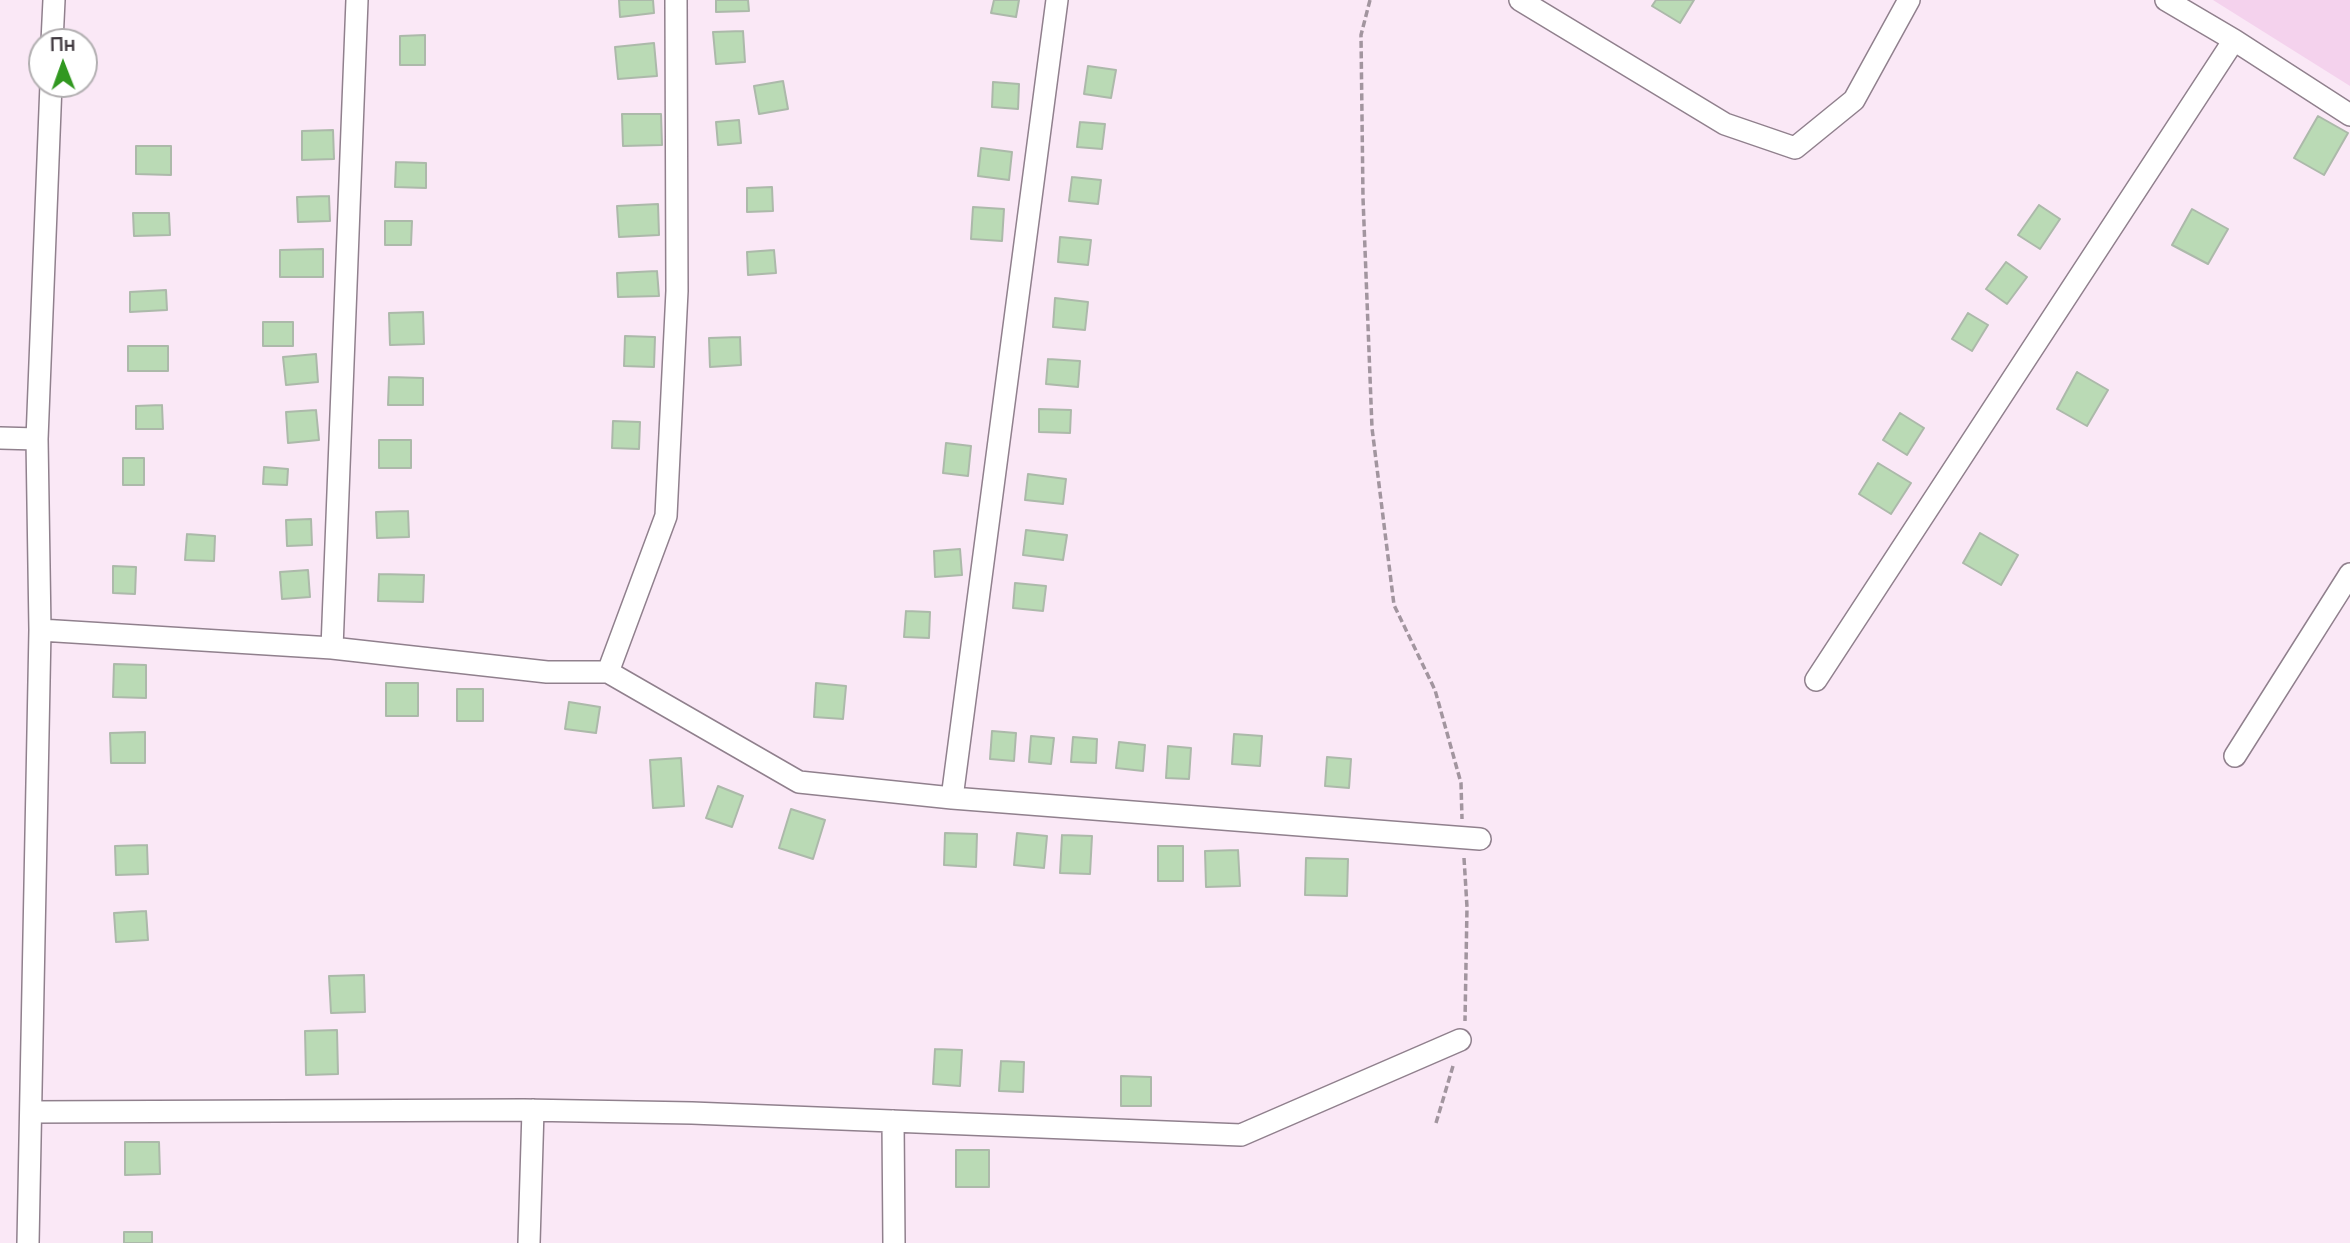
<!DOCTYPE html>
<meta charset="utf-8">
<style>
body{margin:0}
#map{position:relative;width:2350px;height:1243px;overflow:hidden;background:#fae8f6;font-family:Manrope,sans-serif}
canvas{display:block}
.north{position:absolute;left:28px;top:28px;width:70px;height:70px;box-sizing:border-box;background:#fff;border:2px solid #b2afb1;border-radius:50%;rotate:359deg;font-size:19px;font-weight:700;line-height:28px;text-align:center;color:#3e373d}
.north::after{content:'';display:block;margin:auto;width:24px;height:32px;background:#319820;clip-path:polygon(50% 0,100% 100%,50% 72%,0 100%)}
</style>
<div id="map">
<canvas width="2350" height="1243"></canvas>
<div class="north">Пн</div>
</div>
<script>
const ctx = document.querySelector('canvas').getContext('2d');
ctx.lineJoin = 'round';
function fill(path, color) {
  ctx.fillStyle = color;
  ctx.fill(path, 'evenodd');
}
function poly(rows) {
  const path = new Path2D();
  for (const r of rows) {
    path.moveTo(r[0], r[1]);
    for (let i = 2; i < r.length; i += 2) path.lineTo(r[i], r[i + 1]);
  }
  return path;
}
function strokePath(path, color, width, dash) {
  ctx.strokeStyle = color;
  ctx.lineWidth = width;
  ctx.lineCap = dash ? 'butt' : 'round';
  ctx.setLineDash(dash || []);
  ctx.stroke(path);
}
fill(poly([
 [2213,0,2350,0,2350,86]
]), '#f4d2ed');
const building = poly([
 [619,0,653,0,654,13,620,17,619,0],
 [716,0,748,0,749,11,716,12,716,0],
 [994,0,1019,0,1016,17,991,13,994,0],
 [1656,0,1694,0,1680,23,1652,6,1656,0],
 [743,31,745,62,716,64,713,32,743,31],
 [425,35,425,65,400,65,400,36,425,35],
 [654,43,657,76,618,79,615,47,654,43],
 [1088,66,1116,70,1111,98,1084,94,1088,66],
 [783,81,788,109,759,114,754,86,783,81],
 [993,82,1019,84,1018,109,992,107,993,82],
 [622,114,661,114,662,145,623,146,622,114],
 [2318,116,2348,133,2324,175,2294,158,2318,116],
 [739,120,741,143,718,145,716,122,739,120],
 [1080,122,1105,124,1102,149,1077,147,1080,122],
 [333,130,334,159,302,160,302,131,333,130],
 [136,146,171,146,171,175,136,174,136,146],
 [981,148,1012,152,1009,180,978,176,981,148],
 [396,162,426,163,426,188,395,187,396,162],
 [1072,177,1101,180,1098,204,1069,201,1072,177],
 [772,187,773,211,747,212,747,188,772,187],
 [329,196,330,221,298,222,297,197,329,196],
 [658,204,659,235,619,237,617,206,658,204],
 [2039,205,2060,219,2040,249,2018,235,2039,205],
 [973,207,1004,209,1002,241,971,239,973,207],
 [2192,209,2228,229,2208,264,2172,245,2192,209],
 [133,213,169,213,170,235,134,236,133,213],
 [385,221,412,221,411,245,385,245,385,221],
 [1060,237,1091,240,1088,265,1058,262,1060,237],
 [323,249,323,277,280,277,280,250,323,249],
 [774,250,776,273,748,275,747,252,774,250],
 [2006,262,2027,277,2007,304,1986,289,2006,262],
 [657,271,659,296,618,297,617,273,657,271],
 [166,290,167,310,130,312,130,292,166,290],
 [1055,298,1088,302,1085,330,1053,327,1055,298],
 [423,312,424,344,390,345,389,313,423,312],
 [1968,313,1988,325,1972,351,1952,339,1968,313],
 [263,322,293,322,293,346,263,346,263,322],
 [625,336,655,337,654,367,624,366,625,336],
 [740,337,741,365,710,367,709,338,740,337],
 [128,346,168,346,168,371,128,371,128,346],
 [316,354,318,382,286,385,283,357,316,354],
 [1048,359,1080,361,1078,387,1046,384,1048,359],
 [2077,372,2108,390,2087,426,2057,409,2077,372],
 [389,377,423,378,423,405,388,405,389,377],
 [162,405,163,429,136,429,136,406,162,405],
 [1039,409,1071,410,1070,433,1039,432,1039,409],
 [316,410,319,440,288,443,286,412,316,410],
 [1900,413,1924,428,1907,455,1883,440,1900,413],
 [613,421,640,422,639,449,612,448,613,421],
 [379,440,411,440,411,468,379,468,379,440],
 [946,443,971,446,968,476,943,473,946,443],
 [123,458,144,458,144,485,123,485,123,458],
 [1878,463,1911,483,1891,514,1859,494,1878,463],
 [264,467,288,469,287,485,263,484,264,467],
 [1028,474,1066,479,1063,504,1025,500,1028,474],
 [408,511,409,537,377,538,376,512,408,511],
 [311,519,312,545,287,546,286,520,311,519],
 [1026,530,1067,535,1063,560,1023,555,1026,530],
 [1980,533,2018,555,2001,585,1963,563,1980,533],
 [187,534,215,536,214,561,185,560,187,534],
 [960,549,962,575,935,577,934,551,960,549],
 [113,566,136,567,135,594,113,593,113,566],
 [308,570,310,597,282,599,280,572,308,570],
 [379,574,424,575,423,602,378,601,379,574],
 [1015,583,1046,586,1043,611,1013,608,1015,583],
 [906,611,930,612,929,638,904,637,906,611],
 [114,664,146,665,146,698,113,697,114,664],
 [386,683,418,683,418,716,386,716,386,683],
 [816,683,846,686,843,719,814,717,816,683],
 [457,689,483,689,483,721,457,721,457,689],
 [569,702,600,707,596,733,565,729,569,702],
 [992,731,1016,733,1014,761,990,759,992,731],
 [145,732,145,763,111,763,110,733,145,732],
 [1234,734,1262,736,1260,766,1232,764,1234,734],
 [1031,736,1054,738,1051,764,1029,762,1031,736],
 [1073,737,1097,739,1096,763,1071,762,1073,737],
 [1119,742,1145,745,1143,771,1116,768,1119,742],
 [1168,746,1191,748,1189,779,1166,778,1168,746],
 [1327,757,1351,759,1349,788,1325,786,1327,757],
 [681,758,684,806,653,808,650,760,681,758],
 [718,786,743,796,732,827,706,818,718,786],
 [791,809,825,820,813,859,779,848,791,809],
 [945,833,977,834,976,867,944,865,945,833],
 [1017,833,1047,836,1044,868,1014,865,1017,833],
 [1062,835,1092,836,1090,874,1060,873,1062,835],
 [147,845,148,874,116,875,115,846,147,845],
 [1158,846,1183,846,1183,881,1158,881,1158,846],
 [1238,850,1240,886,1206,887,1205,851,1238,850],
 [1306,858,1348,859,1347,896,1305,895,1306,858],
 [146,911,148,940,116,942,114,913,146,911],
 [364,975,365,1012,331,1013,329,976,364,975],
 [337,1030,338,1074,306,1075,305,1031,337,1030],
 [935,1049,962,1050,960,1086,933,1084,935,1049],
 [1001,1061,1024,1062,1023,1092,999,1091,1001,1061],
 [1121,1076,1151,1077,1151,1106,1121,1106,1121,1076],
 [125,1142,159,1142,160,1174,125,1175,125,1142],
 [956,1150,989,1150,989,1187,956,1187,956,1150],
 [124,1232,152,1232,152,1243,124,1243,124,1232]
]);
fill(building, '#badab5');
strokePath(building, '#acb9aa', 2);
const minor = poly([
 [1520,0,1725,124,1795,148,1854,100,1909,0],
 [2166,0,2234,40,2350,115],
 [52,42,54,0],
 [0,438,37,439],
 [40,630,332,648,547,672,608,672,799,782,952,798,1480,839],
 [332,648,357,0],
 [608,672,666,516,677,291,676,0],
 [1816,680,2234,40],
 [2235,756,2350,574],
 [952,798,1057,0],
 [32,1112,524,1110,692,1113,1241,1135,1460,1040],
 [893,1121,894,1243],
 [28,1243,40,630,37,439,51,84],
 [529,1243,533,1110]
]);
strokePath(minor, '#90808d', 24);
strokePath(poly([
 [1370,0,1361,35,1363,198,1372,428,1394,605,1435,690,1461,783,1462,819],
 [1464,858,1467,907,1465,1021],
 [1436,1123,1453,1066]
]), '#a2959f', 3.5, [7, 3.5]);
strokePath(minor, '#fff', 21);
</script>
